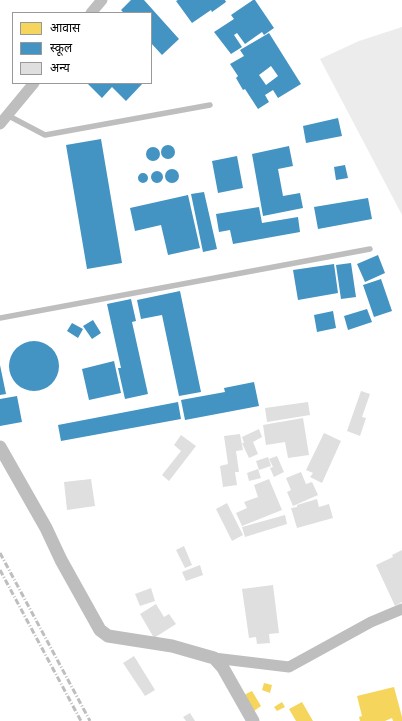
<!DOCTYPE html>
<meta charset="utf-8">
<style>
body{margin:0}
#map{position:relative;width:402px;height:721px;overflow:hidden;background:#fff;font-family:"Golos Text","Noto Sans Devanagari",sans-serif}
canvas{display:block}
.legend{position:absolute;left:12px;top:12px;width:140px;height:72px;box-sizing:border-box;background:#fff;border:1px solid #999;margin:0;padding:5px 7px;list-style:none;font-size:12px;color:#000}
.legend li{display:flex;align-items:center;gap:8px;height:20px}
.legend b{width:20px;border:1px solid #999}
</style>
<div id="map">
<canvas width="402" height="721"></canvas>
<ul class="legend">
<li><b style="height:11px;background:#f6d55c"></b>आवास</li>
<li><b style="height:11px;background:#4393c3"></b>स्कूल</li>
<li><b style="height:11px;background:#dfdfdf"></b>अन्य</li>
</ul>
</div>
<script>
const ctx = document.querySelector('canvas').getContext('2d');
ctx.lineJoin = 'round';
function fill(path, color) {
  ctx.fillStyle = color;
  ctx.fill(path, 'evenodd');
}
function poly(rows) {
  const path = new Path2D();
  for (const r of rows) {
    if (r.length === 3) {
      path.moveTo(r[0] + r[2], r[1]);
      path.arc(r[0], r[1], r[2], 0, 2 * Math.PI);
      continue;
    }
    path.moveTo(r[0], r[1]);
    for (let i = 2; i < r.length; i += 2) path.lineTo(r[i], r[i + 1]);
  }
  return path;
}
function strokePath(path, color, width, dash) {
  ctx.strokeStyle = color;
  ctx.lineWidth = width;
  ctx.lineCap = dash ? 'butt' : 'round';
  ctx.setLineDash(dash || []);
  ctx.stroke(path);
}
fill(poly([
 [402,27,402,215,320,59,359,41]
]), '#ececec');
fill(poly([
 [264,683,272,685,270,693,262,690],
 [394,687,402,717,402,721,393,721,392,718,385,721,360,721,359,717,362,716,357,696],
 [252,691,261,706,254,711,244,695],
 [282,702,285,707,277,711,274,707],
 [302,702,313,721,296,721,289,709]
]), '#f6d55c');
fill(poly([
 [131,0,144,0,179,39,162,55,151,43,151,13,124,13,121,10],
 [178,0,225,0,226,2,212,12,211,10,192,23,176,1],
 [253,0,255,0,274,28,264,35,262,32,245,44,237,33,234,35,242,47,231,54,214,32,234,19,231,15],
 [269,33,301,84,278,98,273,90,265,95,269,102,258,109,245,89,243,90,236,78,238,76,230,64,244,56,240,50],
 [271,66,278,76,266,85,259,75],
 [87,83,143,83,126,101,112,87,102,98],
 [338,118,342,136,306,143,303,126],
 [101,139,122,263,87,269,66,145],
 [168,152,7],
 [289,146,293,166,278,169,283,196,300,193,303,208,263,216,252,154],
 [153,154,7],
 [237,156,243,188,218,193,212,161],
 [345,165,348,178,336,180,334,167],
 [172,176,7],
 [157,177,6],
 [143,178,5],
 [204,192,217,249,203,252,191,194],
 [188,195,200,248,168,255,161,225,135,231,130,208],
 [368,198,372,219,318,229,314,207],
 [259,207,262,223,298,217,300,232,233,244,230,230,219,232,216,214],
 [378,255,385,273,365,282,357,264],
 [351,263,356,297,341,299,336,265],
 [334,264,338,293,298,300,293,270],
 [381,279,392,311,374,317,363,285],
 [180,291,201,392,179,396,162,315,141,319,137,300],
 [131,299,136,321,132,322,148,394,125,399,118,368,121,368,107,304],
 [367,309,372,322,348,330,344,316],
 [333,311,336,328,317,332,314,315],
 [93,320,101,333,92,339,83,326],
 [72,323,83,329,78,338,67,331],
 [34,366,25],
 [114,361,121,393,89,400,82,369],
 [0,365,6,394,0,395],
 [254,382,259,406,185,420,181,400,225,392,224,388],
 [17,396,22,422,0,426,0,399],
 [178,402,181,419,61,441,58,425]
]), '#4393c3');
fill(poly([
 [361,391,370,394,362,417,366,418,360,436,347,431],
 [308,402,310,415,267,422,265,408],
 [303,418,309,455,288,458,285,442,266,445,263,425],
 [259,429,262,437,253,442,258,454,249,458,242,443,244,443,242,437],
 [324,433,341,441,322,483,310,477,313,473,306,470],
 [240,434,243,450,236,451,239,472,235,472,237,485,223,487,220,466,228,464,224,436],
 [181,435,196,446,169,481,162,475,181,451,174,445],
 [277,456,284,472,274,477,270,468,273,467,269,459],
 [268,457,271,466,259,470,256,461],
 [258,469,261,478,249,481,247,473],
 [301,472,306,484,312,482,318,495,293,506,287,492,291,490,286,478],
 [91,479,95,506,67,510,64,482],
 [269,479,282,510,242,526,236,513,247,508,244,502,258,497,254,485],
 [317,499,319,507,329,504,333,518,297,528,291,508,297,507,297,505],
 [227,503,243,535,232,541,216,509],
 [285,515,287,524,245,537,242,527],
 [184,546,192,565,185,568,176,550],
 [402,550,402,602,395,606,376,565,393,557,392,555],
 [200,565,203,575,186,581,182,572],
 [273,585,279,633,269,634,270,643,257,644,256,637,249,638,242,589],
 [151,588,155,601,140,606,135,594],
 [156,604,164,617,169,614,176,624,154,638,140,614],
 [134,656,155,690,145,696,123,663],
 [190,713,195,721,186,721,183,717]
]), '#dfdfdf');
strokePath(poly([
 [7,115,45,135,210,105],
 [0,318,370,249]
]), '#bebebe', 5.5);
strokePath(poly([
 [91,13,102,0],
 [0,124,34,83],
 [214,658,289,667,371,622,402,609]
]), '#bebebe', 11);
strokePath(poly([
 [0,447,46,528,61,560,100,630,108,636,172,646,214,658,223,668,253,721]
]), '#bebebe', 13);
strokePath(poly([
 [0,553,90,721],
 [0,570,81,721]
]), '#bebebe', 3, [6, 2, 1, 2]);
</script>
